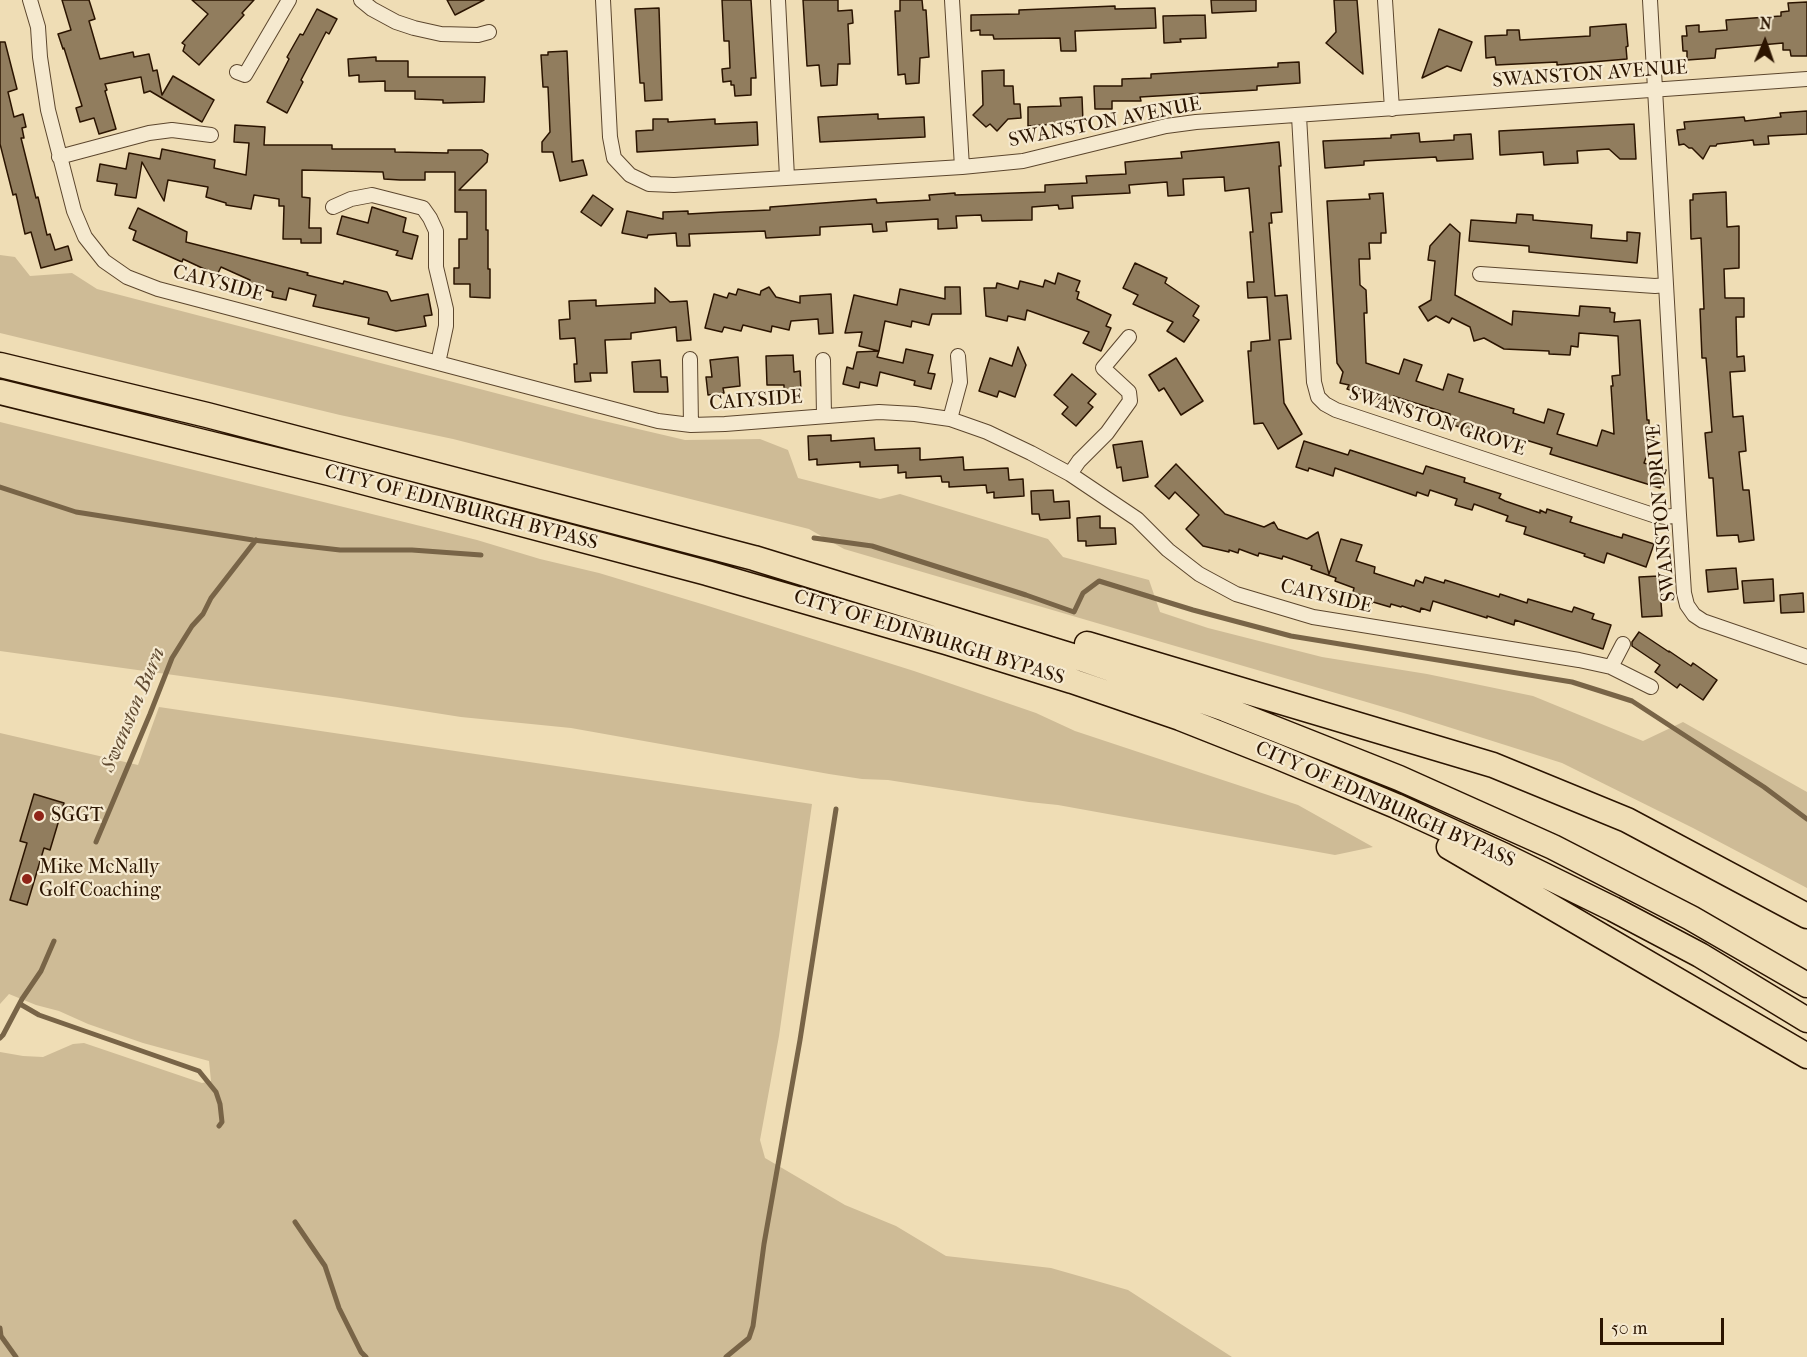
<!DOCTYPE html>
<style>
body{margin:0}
#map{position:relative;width:1807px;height:1357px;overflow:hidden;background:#efddb5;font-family:"IM FELL French Canon",serif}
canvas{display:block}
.north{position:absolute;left:1735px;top:12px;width:60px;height:60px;-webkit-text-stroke:4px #f5e9cf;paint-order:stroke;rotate:2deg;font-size:16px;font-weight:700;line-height:24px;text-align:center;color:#2b1400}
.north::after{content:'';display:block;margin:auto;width:21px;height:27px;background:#2b1400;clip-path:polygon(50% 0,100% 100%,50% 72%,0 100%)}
.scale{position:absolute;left:1600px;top:1318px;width:124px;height:27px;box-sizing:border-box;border:3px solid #2b1400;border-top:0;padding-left:8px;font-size:18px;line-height:21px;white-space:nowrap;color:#2b1400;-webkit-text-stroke:4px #f5e9cf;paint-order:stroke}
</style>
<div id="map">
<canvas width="1807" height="1357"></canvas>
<div class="north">N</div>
<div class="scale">50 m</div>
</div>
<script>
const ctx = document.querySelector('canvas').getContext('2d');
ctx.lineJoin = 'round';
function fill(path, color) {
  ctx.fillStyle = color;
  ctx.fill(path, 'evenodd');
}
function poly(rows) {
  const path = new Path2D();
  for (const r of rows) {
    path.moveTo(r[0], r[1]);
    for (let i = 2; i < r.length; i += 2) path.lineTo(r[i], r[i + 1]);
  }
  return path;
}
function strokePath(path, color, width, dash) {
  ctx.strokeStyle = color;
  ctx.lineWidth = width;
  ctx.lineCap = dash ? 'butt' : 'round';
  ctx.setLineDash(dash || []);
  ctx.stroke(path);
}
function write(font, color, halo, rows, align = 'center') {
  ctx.font = font + ' "IM FELL French Canon",serif';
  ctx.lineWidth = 4.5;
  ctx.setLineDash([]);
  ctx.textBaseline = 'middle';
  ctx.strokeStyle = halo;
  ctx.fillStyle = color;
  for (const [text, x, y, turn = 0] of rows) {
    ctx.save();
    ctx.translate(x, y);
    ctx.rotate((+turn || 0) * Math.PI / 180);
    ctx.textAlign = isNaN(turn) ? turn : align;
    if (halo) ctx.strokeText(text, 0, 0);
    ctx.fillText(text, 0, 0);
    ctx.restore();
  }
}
fill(poly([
 [0,255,15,257,30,276,72,273,97,289,591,418,685,440,760,439,788,450,798,478,880,499,900,494,1048,539,1063,557,1149,580,1160,612,1208,628,1322,657,1427,674,1533,696,1643,741,1683,722,1807,792,1807,888,1693,828,1562,763,1404,713,844,549,809,529,453,439,340,415,0,333],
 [0,422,477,540,540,559,599,573,705,605,914,671,1036,713,1075,731,1298,805,1373,847,1335,855,1058,805,1029,802,888,780,862,779,829,774,571,728,461,717,340,698,0,651],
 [159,707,812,804,779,1036,762,1129,760,1140,765,1158,845,1205,896,1226,946,1256,1051,1268,1128,1290,1232,1357,0,1357,0,1052,23,1056,43,1057,73,1044,84,1043,202,1083,211,1081,209,1061,143,1043,88,1024,59,1011,36,1005,9,994,0,1004,0,733,138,765]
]), '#cebb96');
strokePath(poly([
 [0,487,76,512,253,540,340,550,412,550,481,555],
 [814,538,872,546,1026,595,1074,612,1083,593,1099,581,1193,610,1291,636,1572,682,1632,701,1764,787,1807,819],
 [96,842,150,714,172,658,192,626,203,614,211,598,256,540],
 [20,1004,39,1015,199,1071,216,1092,220,1104,222,1122,219,1126],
 [0,1038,3,1035,22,999,41,971,54,941],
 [295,1222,325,1266,339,1308,361,1352,366,1357],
 [0,1328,1,1336,16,1357],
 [726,1357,749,1338,753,1326,764,1244,800,1040,836,809]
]), '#786447', 5);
const building = poly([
 [62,0,89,0,95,19,89,21,100,59,133,52,134,57,149,54,153,71,157,70,162,95,173,76,214,100,202,122,150,91,144,93,141,77,105,84,107,90,105,91,116,129,99,134,94,118,80,122,76,108,82,106,64,48,63,49,58,34,71,30,62,0],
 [192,0,254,0,242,13,244,15,199,65,183,51,185,45,182,43,208,14,192,0],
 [447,0,484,0,455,15,447,0],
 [722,0,751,0,756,78,751,78,751,95,735,96,734,85,731,85,731,81,723,82,722,69,730,68,729,41,724,41,722,0],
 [803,0,838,0,838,11,852,10,853,23,848,24,850,64,838,64,837,85,821,86,819,65,807,66,803,0],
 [900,0,922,0,923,10,926,10,929,57,920,58,919,83,906,84,905,74,898,75,895,11,900,11,900,0],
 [1211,0,1256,0,1256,11,1212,13,1211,0],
 [1334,0,1357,0,1363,74,1326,43,1336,32,1334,0],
 [1807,2,1807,56,1791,56,1790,50,1783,50,1783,43,1716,49,1715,58,1687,60,1687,51,1683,51,1682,36,1687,36,1686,26,1699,25,1699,32,1727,30,1726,20,1781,16,1781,12,1789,11,1788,3,1807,2],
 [1115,6,1115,9,1155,8,1156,28,1075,31,1076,51,1061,51,1060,38,994,39,993,35,980,35,980,30,971,31,971,15,1019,14,1019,10,1115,6],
 [659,8,662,100,645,101,644,83,640,83,635,9,659,8],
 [317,9,337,19,329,34,326,32,301,80,303,82,287,113,267,102,289,59,287,57,300,34,303,35,317,9],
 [1205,15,1206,38,1180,39,1181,42,1164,43,1163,16,1205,15],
 [1626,24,1628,46,1626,47,1627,59,1557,65,1557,62,1496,65,1495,57,1486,58,1485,36,1507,35,1507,30,1519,30,1520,40,1590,36,1590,27,1626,24],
 [1439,29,1472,42,1461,71,1447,66,1422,78,1439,29],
 [0,42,5,42,17,89,8,92,14,117,23,114,26,127,22,128,24,138,21,138,36,198,38,197,47,235,50,234,55,250,68,246,72,260,41,268,31,232,25,234,16,194,13,195,0,144,0,42],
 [567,51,572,162,583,160,587,175,560,181,553,152,542,152,542,142,550,132,548,87,543,87,541,55,548,55,548,52,567,51],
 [376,57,376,61,408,61,408,77,485,77,484,102,443,103,443,100,415,99,415,91,385,91,385,81,359,82,359,75,349,76,348,59,376,57],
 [1299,62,1300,83,1257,86,1257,90,1140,97,1141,101,1112,101,1112,109,1095,109,1094,86,1122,86,1122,79,1151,78,1151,74,1278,67,1278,63,1299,62],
 [1004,70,1004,86,1013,86,1014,104,1020,104,1021,118,1008,119,997,131,990,124,986,127,973,115,983,105,982,71,1004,70],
 [1082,97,1083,122,1028,126,1028,107,1061,106,1060,98,1082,97],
 [1807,111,1807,134,1768,136,1769,144,1754,145,1753,140,1717,144,1716,146,1710,146,1703,159,1692,148,1689,148,1684,144,1679,145,1677,130,1685,129,1684,122,1744,117,1745,121,1781,117,1780,113,1807,111],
 [878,114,878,119,924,117,925,137,820,142,818,117,878,114],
 [653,119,668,119,668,122,715,119,715,124,757,122,758,145,637,152,636,131,653,130,653,119],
 [1634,124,1636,159,1620,159,1609,149,1577,151,1578,163,1556,164,1544,165,1543,152,1500,155,1499,131,1634,124],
 [235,125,265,127,264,145,332,145,332,149,395,149,395,152,448,153,448,150,482,150,488,154,487,162,459,190,486,190,486,230,488,230,488,269,490,269,490,298,470,297,470,284,454,284,454,268,459,268,459,239,467,239,467,212,455,212,455,172,425,172,425,180,400,180,384,179,383,172,302,170,302,197,310,198,309,228,321,228,321,243,301,243,301,239,283,239,284,206,279,206,279,199,254,195,251,209,226,205,226,203,206,197,208,187,168,180,164,201,142,162,136,198,115,195,117,184,97,181,100,164,126,169,129,153,160,159,162,149,215,160,214,168,246,175,249,143,234,142,235,125],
 [1419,133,1420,142,1454,140,1454,135,1471,134,1473,159,1437,161,1436,157,1364,161,1364,165,1325,168,1323,141,1391,138,1391,135,1419,133],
 [1279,142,1281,166,1279,166,1282,212,1271,213,1272,223,1269,223,1275,296,1287,295,1291,339,1279,340,1284,403,1302,434,1278,449,1263,423,1254,424,1248,351,1251,351,1251,342,1270,340,1267,297,1248,298,1247,282,1254,282,1250,232,1253,232,1249,188,1225,191,1224,177,1183,179,1184,195,1168,196,1167,182,1129,185,1130,193,1072,196,1073,208,1059,209,1058,205,1032,207,1032,220,982,221,981,215,956,216,957,228,938,229,938,219,886,222,887,231,873,232,872,224,820,227,820,235,766,238,765,231,689,234,690,246,677,246,676,233,648,235,647,238,622,233,627,211,663,219,663,212,688,211,688,214,724,212,770,210,770,207,876,199,877,203,930,200,929,195,955,193,955,195,1045,192,1045,185,1087,183,1086,176,1126,174,1125,162,1182,158,1181,152,1279,142],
 [1726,192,1727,227,1739,226,1739,268,1724,269,1725,298,1744,298,1744,317,1736,317,1737,357,1744,356,1745,371,1730,372,1733,417,1743,416,1746,451,1739,452,1743,490,1749,490,1754,540,1739,542,1738,535,1717,536,1713,478,1709,478,1705,433,1712,432,1706,358,1702,358,1700,309,1704,309,1701,238,1691,239,1690,200,1693,200,1693,194,1726,192],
 [1383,193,1386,233,1381,233,1381,243,1369,243,1370,259,1359,259,1360,285,1366,290,1367,313,1364,313,1366,363,1399,374,1404,359,1422,365,1416,381,1443,390,1448,374,1463,379,1459,392,1514,409,1513,413,1544,423,1548,409,1564,414,1557,434,1597,446,1602,430,1614,434,1611,386,1613,386,1612,376,1620,375,1618,336,1579,333,1578,347,1571,346,1570,355,1549,354,1549,351,1504,349,1484,338,1474,341,1470,327,1452,318,1449,323,1436,316,1428,321,1419,307,1431,300,1435,261,1428,260,1430,246,1450,224,1460,233,1455,295,1512,325,1513,311,1579,316,1580,306,1610,308,1610,312,1615,313,1614,322,1640,320,1647,420,1649,420,1649,435,1654,436,1644,463,1666,470,1660,488,1550,454,1552,448,1493,430,1491,437,1447,423,1450,414,1393,396,1391,403,1347,389,1349,385,1340,383,1343,372,1337,363,1327,201,1370,199,1369,194,1383,193],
 [593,195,613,209,601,226,581,212,593,195],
 [372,207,406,218,403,232,418,236,412,259,396,255,398,251,337,234,342,216,368,223,372,207],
 [138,208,187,232,186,242,308,273,307,275,343,284,344,281,387,292,391,301,428,294,432,315,424,316,426,326,396,331,368,324,369,318,313,306,316,295,289,288,286,300,272,297,273,292,248,284,250,280,221,267,217,275,183,259,182,262,133,240,136,231,129,228,138,208],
 [1517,214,1533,215,1533,220,1592,225,1591,238,1627,241,1627,232,1640,233,1637,263,1529,252,1529,246,1469,241,1471,220,1516,223,1517,214],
 [1135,263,1167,278,1165,283,1199,306,1193,316,1199,320,1184,342,1167,331,1173,322,1133,304,1138,295,1123,288,1135,263],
 [1058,273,1080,281,1076,291,1079,292,1077,299,1111,315,1106,326,1111,328,1101,351,1083,343,1089,332,1027,310,1025,320,1008,316,1007,321,986,316,984,288,996,288,997,283,1018,289,1020,281,1043,287,1045,280,1055,284,1058,273],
 [769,287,776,297,800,303,800,296,831,294,833,333,819,334,818,319,791,321,789,330,772,326,771,332,743,325,741,331,724,327,722,332,705,328,714,294,727,298,729,293,736,295,738,289,760,295,761,291,769,287],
 [945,287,960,287,961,314,932,314,929,325,912,321,911,327,885,321,879,351,859,346,862,332,845,333,854,295,897,305,900,289,945,299,945,287],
 [655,288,670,302,687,301,691,340,677,341,676,327,631,333,631,339,605,340,607,373,590,373,591,381,575,382,574,364,577,364,575,338,560,339,559,320,570,319,569,301,596,300,596,306,655,303,655,288],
 [1018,347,1026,365,1015,397,999,391,997,397,979,391,990,358,1012,366,1018,347],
 [906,349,933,355,928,373,935,374,931,389,914,385,915,381,880,372,877,386,860,382,859,388,843,384,847,367,853,369,857,352,879,351,877,357,903,363,906,349],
 [793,355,794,372,800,371,801,391,784,392,784,385,767,385,766,356,793,355],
 [738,357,740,386,723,388,724,393,708,395,706,377,712,377,710,360,738,357],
 [1176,358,1203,401,1181,415,1164,388,1159,391,1149,375,1176,358],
 [660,360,661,377,667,377,668,392,634,392,632,362,660,360],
 [1072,374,1096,394,1088,403,1093,407,1076,426,1062,414,1068,407,1054,395,1072,374],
 [831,435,831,441,874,438,875,450,920,448,920,460,963,457,964,470,1008,468,1009,480,1023,479,1024,496,994,498,994,492,987,493,986,485,949,487,949,482,942,482,941,476,906,478,906,472,898,473,898,465,860,467,860,462,817,465,817,459,809,460,808,436,831,435],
 [1142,441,1148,477,1123,481,1121,467,1117,468,1113,445,1142,441],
 [1304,441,1348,455,1350,450,1423,474,1426,466,1465,478,1464,482,1501,494,1499,498,1505,501,1540,513,1540,510,1546,513,1547,509,1572,517,1570,522,1615,536,1622,538,1623,534,1654,544,1646,567,1607,553,1604,563,1584,556,1585,554,1524,534,1526,527,1506,521,1508,516,1474,504,1472,510,1455,505,1457,499,1430,490,1428,496,1417,492,1416,496,1335,468,1333,476,1309,468,1308,471,1296,467,1304,441],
 [1176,464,1225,514,1264,527,1274,522,1278,529,1307,539,1318,532,1329,574,1341,539,1362,545,1356,561,1375,567,1374,573,1414,586,1416,580,1423,583,1425,577,1444,583,1445,580,1499,597,1500,594,1527,603,1528,599,1572,612,1574,607,1594,614,1592,619,1611,625,1603,649,1515,620,1514,625,1487,616,1487,618,1433,601,1430,611,1421,608,1420,612,1402,606,1401,607,1391,604,1390,607,1373,602,1372,603,1359,599,1360,595,1353,592,1354,588,1335,581,1336,578,1311,569,1312,566,1283,556,1282,559,1259,553,1258,556,1239,549,1238,553,1229,550,1229,552,1203,546,1186,529,1199,515,1175,492,1169,499,1155,486,1176,464],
 [1053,490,1054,502,1069,501,1070,518,1040,520,1039,514,1032,514,1031,491,1053,490],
 [1100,516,1100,528,1115,528,1116,544,1086,546,1086,541,1078,541,1077,518,1100,516],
 [1736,568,1738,589,1708,592,1706,570,1736,568],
 [1659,576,1662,616,1642,617,1639,577,1659,576],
 [1773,579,1774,601,1744,603,1742,581,1773,579],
 [1803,593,1804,612,1781,613,1780,595,1803,593],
 [1639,632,1669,652,1669,651,1691,666,1693,663,1717,680,1703,700,1680,684,1677,688,1655,672,1660,665,1632,646,1632,642,1639,632],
 [34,794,64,803,50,850,44,848,27,905,10,900,27,843,20,841,34,794]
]);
fill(building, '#917d5e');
strokePath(building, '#2b1400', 1.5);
const street = poly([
 [30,0,38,27,40,57,48,110,74,211,85,237,104,261,127,277,158,289,658,421,691,425,725,424,879,412,915,414,950,419,987,432,1031,453,1070,474,1137,519,1168,550,1199,574,1236,594,1313,617,1579,660,1611,667,1651,687],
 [361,0,372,9,396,22,414,28,441,34,478,35,489,32],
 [603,0,610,137,614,158,630,175,649,184,674,185,962,167,1023,161,1166,126,1196,122,1807,79],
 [778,0,787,177],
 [952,0,962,167],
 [1385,0,1392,109],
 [1650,0,1679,515,1684,593,1687,605,1694,615,1703,621,1807,657],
 [237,72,245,75,289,0],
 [1299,116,1314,382,1318,397,1325,404,1336,410,1653,515,1666,517,1679,515],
 [59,157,149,133,172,130,211,135],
 [333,207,351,199,372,195,423,208,430,218,436,231,436,267,446,309,446,326,438,363],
 [1480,274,1655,286,1666,285],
 [690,359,691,425],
 [823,360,824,415],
 [950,419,960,382,958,356],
 [1070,474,1079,461,1107,433,1130,401,1129,392,1103,368,1129,337],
 [1611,667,1623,644]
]);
const highway = poly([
 [0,365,207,415,754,558,1082,659,1225,709,1399,778,1553,847,1691,918,1807,985],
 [0,392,329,473,707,573,946,642,1072,681,1180,718,1276,756,1396,806,1505,856,1613,909,1700,955,1807,1020],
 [1087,644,1493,765,1627,820,1807,916],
 [1449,847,1807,1056]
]);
strokePath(street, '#5c462d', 16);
strokePath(highway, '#2b1400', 27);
strokePath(street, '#f5e9cf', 14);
strokePath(highway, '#efddb5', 24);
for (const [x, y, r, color] of [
 [39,816,6,"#8f2418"],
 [27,879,6,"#8f2418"]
]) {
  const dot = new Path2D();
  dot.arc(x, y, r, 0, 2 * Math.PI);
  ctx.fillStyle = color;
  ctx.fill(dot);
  strokePath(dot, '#f5e9cf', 2);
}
write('20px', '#2b1400', '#f5e9cf', [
 ["SWANSTON AVENUE",1590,75,-4],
 ["SWANSTON AVENUE",1105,123,-11],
 ["CAIYSIDE",218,284,15],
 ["CAIYSIDE",756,401,-4],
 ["SWANSTON GROVE",1437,422,18],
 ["CITY OF EDINBURGH BYPASS",461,508,15],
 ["SWANSTON DRIVE",1662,513,-95],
 ["CAIYSIDE",1326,597,13],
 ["CITY OF EDINBURGH BYPASS",929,638,17],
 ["CITY OF EDINBURGH BYPASS",1385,805,24]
]);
write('20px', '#2b1400', '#f5e9cf', [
 ["SGGT",51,816],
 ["Mike McNally",39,868],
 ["Golf Coaching",39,891]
], 'left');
write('italic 21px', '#5f4930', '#f5e9cf', [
 ["Swanston Burn",134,710,-67]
]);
</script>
